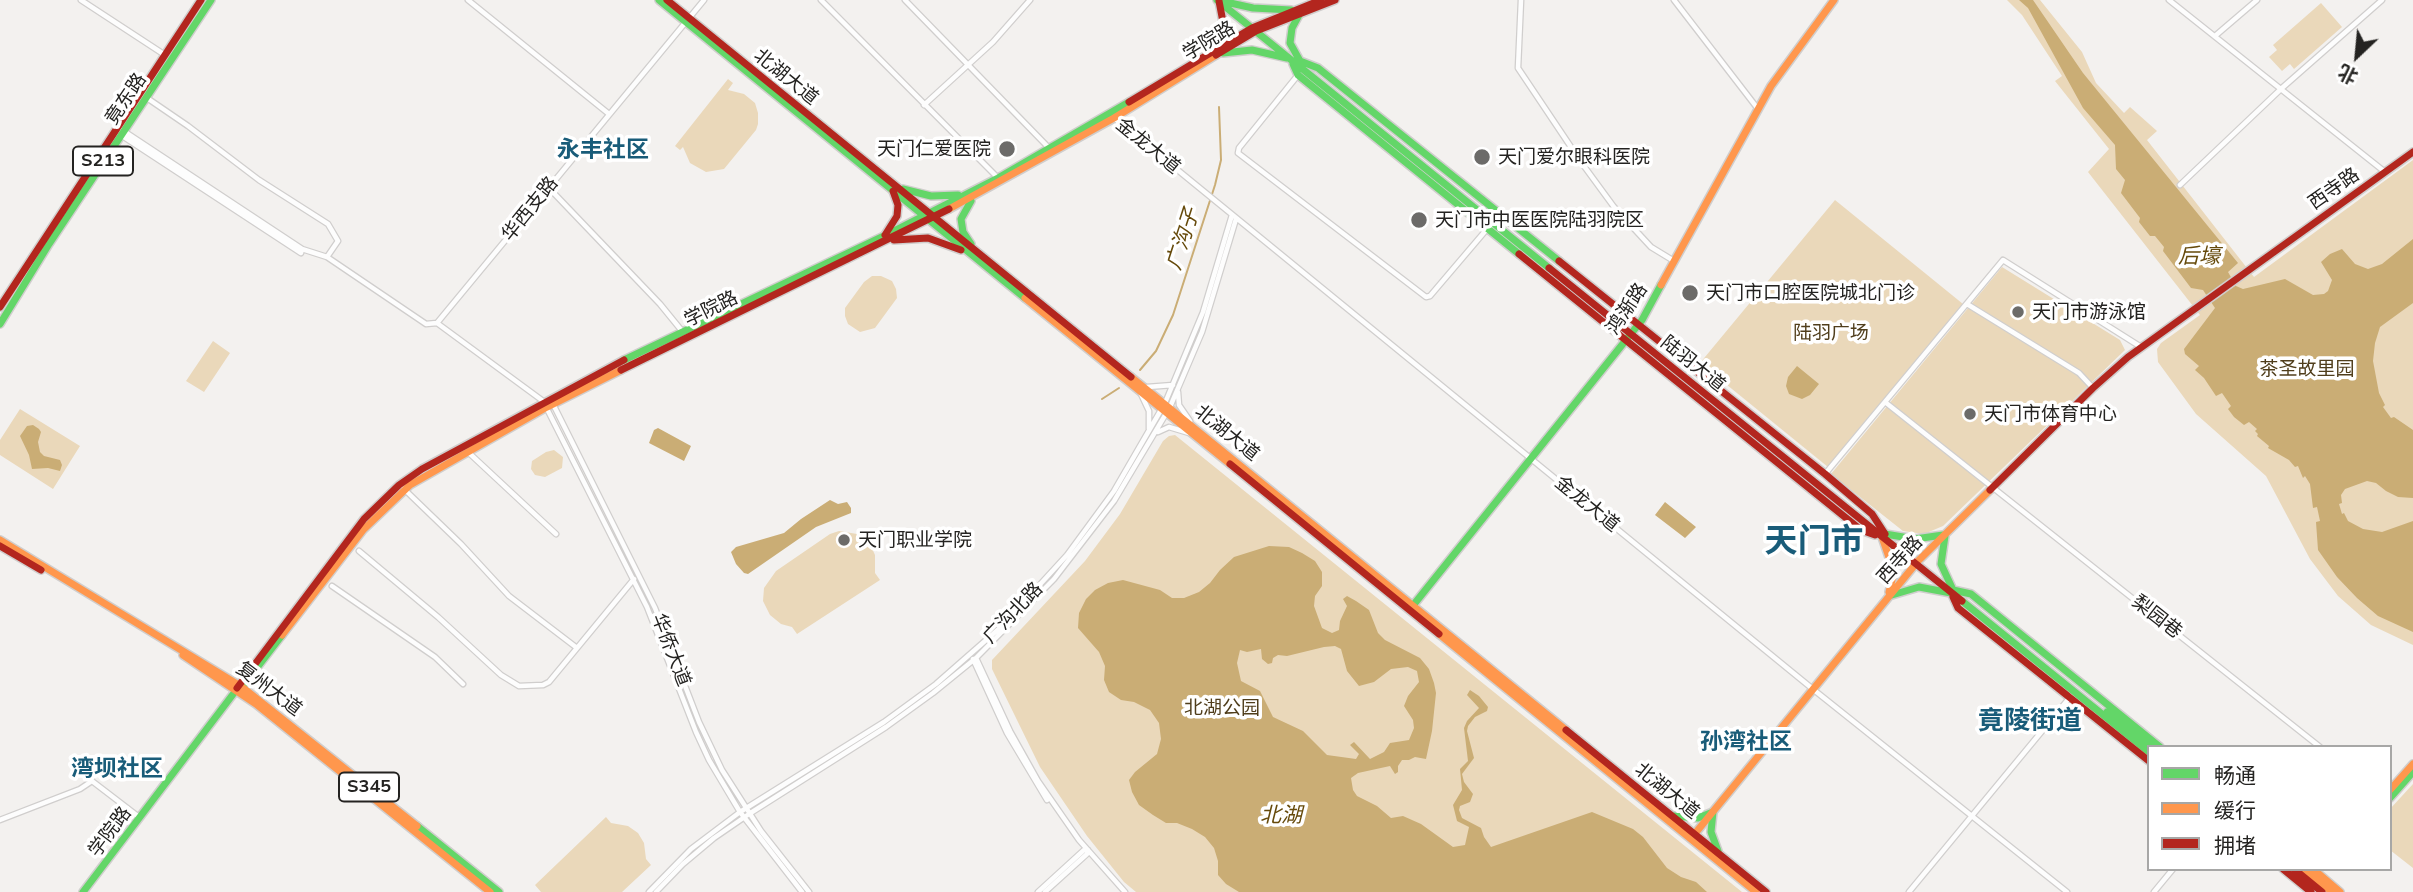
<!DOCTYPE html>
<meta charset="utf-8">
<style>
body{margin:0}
#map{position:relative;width:2413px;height:892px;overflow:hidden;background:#f3f1ef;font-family:Mulish,"Noto Sans SC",sans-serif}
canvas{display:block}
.legend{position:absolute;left:2147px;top:745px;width:245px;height:126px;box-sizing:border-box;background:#fff;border:2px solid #a7a7a6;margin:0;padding:9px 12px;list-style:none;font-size:21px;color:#242321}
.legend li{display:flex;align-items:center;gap:14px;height:35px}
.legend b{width:35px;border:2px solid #a7a7a6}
.north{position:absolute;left:2322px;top:21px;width:70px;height:70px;-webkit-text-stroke:5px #fff;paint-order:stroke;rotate:206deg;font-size:19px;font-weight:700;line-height:28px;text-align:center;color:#242321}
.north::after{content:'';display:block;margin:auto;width:24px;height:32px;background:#242321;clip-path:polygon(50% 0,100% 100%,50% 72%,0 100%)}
</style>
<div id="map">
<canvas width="2413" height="892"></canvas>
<ul class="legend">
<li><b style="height:9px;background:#63d668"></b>畅通</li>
<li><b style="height:9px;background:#ff974d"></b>缓行</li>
<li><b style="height:9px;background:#b3261e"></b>拥堵</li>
</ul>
<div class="north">北</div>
</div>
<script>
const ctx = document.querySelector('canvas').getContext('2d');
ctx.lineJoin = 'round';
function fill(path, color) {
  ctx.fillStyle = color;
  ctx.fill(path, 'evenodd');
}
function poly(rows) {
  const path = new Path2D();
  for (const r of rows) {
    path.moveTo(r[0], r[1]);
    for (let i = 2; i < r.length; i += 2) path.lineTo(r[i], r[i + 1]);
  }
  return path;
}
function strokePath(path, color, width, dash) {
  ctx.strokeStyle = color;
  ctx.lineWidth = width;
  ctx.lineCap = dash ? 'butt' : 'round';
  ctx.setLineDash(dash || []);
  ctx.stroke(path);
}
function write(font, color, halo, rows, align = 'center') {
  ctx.font = font + ' Mulish,"Noto Sans SC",sans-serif';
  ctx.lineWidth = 7;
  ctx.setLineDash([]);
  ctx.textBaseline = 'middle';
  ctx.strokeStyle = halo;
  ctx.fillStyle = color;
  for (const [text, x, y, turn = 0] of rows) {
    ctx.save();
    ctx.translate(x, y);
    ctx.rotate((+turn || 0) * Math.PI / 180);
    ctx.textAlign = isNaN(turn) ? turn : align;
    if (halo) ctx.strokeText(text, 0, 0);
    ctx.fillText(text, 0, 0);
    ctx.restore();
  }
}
fill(poly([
 [2007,0,2040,0,2082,52,2096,83,2124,113,2130,107,2157,131,2147,140,2254,277,2413,160,2413,645,2371,625,2338,596,2310,559,2266,476,2196,414,2158,362,2157,349,2161,343,2200,315,2088,172,2109,149,2055,81,2062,76,2022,15],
 [2321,3,2342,27,2294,69,2290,64,2282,71,2269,57,2277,50,2273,45],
 [728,79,733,83,728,90,744,94,755,103,758,113,758,124,756,130,724,169,706,172,690,163,683,147,680,150,675,146],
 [1835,200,1963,304,1828,467,1700,363],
 [2002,267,2120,340,2125,350,1943,526,1924,534,1903,531,1831,474],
 [872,276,881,276,892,281,896,289,897,298,875,328,860,332,848,324,845,316,845,308,864,282],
 [213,341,230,353,204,392,186,381],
 [20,409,80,446,53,489,0,455,0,440],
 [1175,435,1742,892,1136,892,1124,882,1087,836,1040,767,992,669,992,660,1085,561,1120,514,1163,441,1169,436],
 [554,450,563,457,562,468,545,477,535,475,531,469,532,461,546,452],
 [839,531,857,534,869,542,875,555,875,573,880,580,797,634,792,627,781,624,770,615,763,601,764,588,776,571,830,534],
 [2413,784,2413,868,2390,850,2390,809],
 [606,817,611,823,628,826,638,833,644,843,646,859,651,865,622,892,541,892,535,885]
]), '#ead8ba');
fill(poly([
 [2019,0,2033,0,2083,73,2238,263,2228,272,2236,286,2243,289,2285,279,2313,295,2324,294,2328,291,2332,280,2321,262,2330,254,2342,249,2355,264,2368,269,2382,264,2413,239,2413,303,2380,327,2375,343,2373,361,2379,393,2385,405,2383,407,2391,418,2394,417,2413,430,2413,498,2398,497,2386,491,2376,483,2367,481,2345,489,2341,495,2342,503,2339,504,2342,514,2344,513,2348,521,2363,529,2382,532,2413,521,2413,632,2378,616,2357,598,2337,577,2318,550,2316,522,2320,521,2317,507,2313,508,2310,484,2305,476,2303,478,2298,466,2295,467,2289,460,2268,448,2269,446,2257,436,2258,434,2255,431,2257,429,2249,422,2244,425,2234,417,2228,409,2231,406,2222,393,2216,396,2204,378,2195,370,2199,366,2185,354,2184,349,2215,308,2203,290,2191,288,2163,251,2164,247,2155,236,2150,236,2139,222,2140,218,2121,193,2125,180,2116,169,2115,145,2083,108,2028,8],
 [1797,366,1819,384,1810,395,1802,399,1789,394,1786,386,1788,377],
 [27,426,33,425,39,429,41,432,38,442,40,452,44,456,60,460,62,465,60,471,48,468,32,469,29,455,20,436],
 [658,428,691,446,684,461,649,443,654,430],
 [830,500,838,504,847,502,851,508,851,513,816,527,748,574,744,573,736,564,731,552,736,547,784,533,801,519],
 [1665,502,1696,527,1685,538,1655,515],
 [1269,546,1289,547,1302,553,1315,561,1322,572,1322,586,1315,596,1314,606,1322,628,1332,633,1339,630,1340,621,1347,606,1343,599,1347,596,1356,601,1369,610,1378,633,1385,640,1420,658,1429,669,1434,683,1436,693,1432,731,1426,759,1415,757,1409,760,1402,760,1398,766,1398,772,1395,774,1390,766,1358,773,1351,778,1353,790,1357,796,1377,806,1391,818,1403,816,1421,824,1453,847,1465,845,1469,827,1457,821,1453,805,1462,790,1460,769,1468,761,1464,728,1467,721,1479,708,1467,695,1470,690,1479,696,1488,707,1487,711,1475,717,1468,726,1467,731,1474,758,1462,774,1464,782,1473,794,1470,802,1460,806,1459,810,1462,818,1481,828,1484,837,1491,847,1592,812,1633,829,1643,837,1667,868,1681,877,1696,882,1707,892,1239,892,1226,884,1218,875,1218,861,1214,848,1205,837,1192,829,1177,823,1166,823,1153,815,1139,805,1132,792,1129,780,1135,772,1157,754,1161,739,1159,723,1150,710,1134,702,1121,700,1109,692,1104,680,1105,666,1099,652,1078,628,1079,613,1086,599,1095,590,1108,583,1123,580,1160,590,1172,598,1184,598,1199,592,1210,583,1220,570,1234,557],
 [1324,647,1335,646,1341,649,1347,671,1359,686,1374,682,1391,669,1408,667,1417,671,1419,682,1408,696,1404,706,1413,720,1414,728,1409,740,1390,743,1384,752,1370,759,1354,742,1350,745,1359,754,1356,759,1327,755,1303,731,1273,717,1260,691,1241,681,1237,663,1240,650,1247,652,1261,649,1262,659,1268,664,1272,663,1273,658,1278,655,1287,656]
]), '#caad75');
strokePath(poly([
 [1140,370,1156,351,1173,315,1215,185,1221,160,1219,107],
 [1102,399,1119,388]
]), '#caad75', 2);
const street = poly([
 [81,0,165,55],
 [468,0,609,114],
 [821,0,998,178],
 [905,0,1049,148],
 [1521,0,1518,68,1581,162,1614,207,1651,247,1674,261],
 [1674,0,1758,109],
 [2169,0,2385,172],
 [2215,36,2257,0],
 [1298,75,1239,148,1238,153,1426,297,1430,296,1487,229],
 [147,98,188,126,259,180,328,224,338,241,327,257,426,324,437,323,543,401,647,607,696,732,709,760,740,812,802,892],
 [924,105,993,42,1030,0],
 [1114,118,1814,690,2067,892],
 [121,135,301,253,302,249,122,130],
 [2180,185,2282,88,2382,0],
 [548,187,660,304,682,331],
 [302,249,327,257],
 [1967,304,2079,373,2093,388],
 [437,323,704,0],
 [1147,387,1173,385],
 [1178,392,1179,405,1190,421],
 [1141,394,1149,411,1149,429],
 [552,402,655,608,699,722,722,770,761,831,809,892],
 [1885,402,2320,747],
 [1158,432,1169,427,1189,433],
 [468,452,556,534],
 [1825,474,2003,260,2141,347],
 [404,489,461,544,509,596,577,648],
 [359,551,438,617,501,675,519,686,543,685,549,682,634,579],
 [332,586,435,657,463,684],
 [976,658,1010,731,1038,781,1079,840,1125,892],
 [973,659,1007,733,1047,800],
 [0,820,80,789,92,781,139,817],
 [649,892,691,849,740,812,884,722,936,684,1001,627,1067,555,1114,491,1165,403,1203,312,1232,215],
 [656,892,683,864,714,838,749,814,886,727,933,693,976,658,1054,579,1114,501,1170,407,1202,332,1236,219],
 [1038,892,1084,850,1088,850,1087,854,1045,892],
 [1909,892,2071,696],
 [2154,892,2173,869]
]);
const fast = poly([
 [659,0,1025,298],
 [1217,0,1549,268],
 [1226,2,1253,8,1291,10],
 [1299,15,1292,28,1290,43,1300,61],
 [1223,53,1252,50,1287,58],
 [1300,61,1318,68,1559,261],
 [1293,64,1298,75,1519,254],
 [903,189,931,196,958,195],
 [971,201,961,219,963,232,971,244],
 [0,324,49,244,211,0],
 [624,360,884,236,998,178,1129,102],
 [1885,534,1915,539,1943,535],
 [1945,536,1941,564,1953,590],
 [1953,590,1971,594,2160,747],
 [1892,595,1919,587,1951,593],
 [1962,601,2149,752],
 [1411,608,1642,320,1661,285],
 [2107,712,2150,747],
 [2390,798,2413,772],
 [1674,816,1698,818,1713,812,1711,832,1718,851],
 [417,826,499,892],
 [83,892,237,689,242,687,282,635]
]);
const slow = poly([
 [949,209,1114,118,1216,55],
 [1661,285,1771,86,1834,0],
 [1025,298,1230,464],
 [1131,377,1566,730],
 [1882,537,1892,566,1893,576,1889,592],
 [0,540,242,687,417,826],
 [1439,634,1756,892],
 [282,635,363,530,410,485,547,407,621,370],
 [183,655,256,704,490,892],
 [2390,790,2413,764],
 [1693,836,1918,561,1990,490],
 [2304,869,2332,892],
 [2313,869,2340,892]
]);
const jam = poly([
 [667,0,1131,377],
 [1213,49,1222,33,1223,22,1219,1],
 [1216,55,1256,31,1335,0],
 [1129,102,1252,28,1321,0],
 [885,235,897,216,898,205,893,191],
 [894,240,928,238,961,250],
 [1519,254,1861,530,1875,535],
 [1559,261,1825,474,1872,514,1885,534],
 [1549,268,1962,601],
 [0,307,201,0],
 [621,370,949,209],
 [1230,464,1439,634],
 [1990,490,2093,388,2128,357,2413,152],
 [0,546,41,570],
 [1953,597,1958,608,2149,761],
 [237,688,364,519,399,485,422,469,624,360],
 [1566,730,1766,892],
 [2283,869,2311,892],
 [2294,869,2322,892]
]);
strokePath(street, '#d0cecd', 7);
strokePath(fast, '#d0cecd', 10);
strokePath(slow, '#d0cecd', 10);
strokePath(jam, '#d0cecd', 10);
strokePath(street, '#fdfdfd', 4.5);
strokePath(fast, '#63d668', 7);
strokePath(slow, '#ff974d', 7);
strokePath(jam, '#b3261e', 7);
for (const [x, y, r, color] of [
 [1007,149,9,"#6c6b69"],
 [1482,157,9,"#6c6b69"],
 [1419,220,9,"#6c6b69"],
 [1690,293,9,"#6c6b69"],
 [2018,312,7,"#6c6b69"],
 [1970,414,7,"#6c6b69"],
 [844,540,7,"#6c6b69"]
]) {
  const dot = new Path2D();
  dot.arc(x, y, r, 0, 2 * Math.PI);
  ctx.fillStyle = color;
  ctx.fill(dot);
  strokePath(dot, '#fff', 2.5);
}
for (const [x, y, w] of [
 [103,161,60],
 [369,787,60]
]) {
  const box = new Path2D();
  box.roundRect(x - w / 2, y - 14.5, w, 29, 5);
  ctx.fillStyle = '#fff';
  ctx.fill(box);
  strokePath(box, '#242321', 2);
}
write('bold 18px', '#242321', null, [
 ["S213",103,161],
 ["S345",369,787]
]);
write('19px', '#242321', '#fff', [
 ["学院路",1209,41,-31],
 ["北湖大道",786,77,39],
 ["竟东路",126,99,-56],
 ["金龙大道",1148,146,39],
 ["西寺路",2334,189,-35],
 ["华西支路",530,209,-51],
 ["学院路",711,309,-26],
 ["鸿渐路",1627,309,-56],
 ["陆羽大道",1693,364,39],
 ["北湖大道",1227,433,39],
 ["金龙大道",1587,504,39],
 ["西寺路",1900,560,-48],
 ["广沟北路",1013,613,-46],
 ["梨园巷",2157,617,38],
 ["华侨大道",671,650,69],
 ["复州大道",269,689,37],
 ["北湖大道",1667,791,39],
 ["学院路",110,832,-53]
]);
write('19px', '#242321', '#fff', [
 ["天门仁爱医院",991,149,"right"],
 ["天门爱尔眼科医院",1498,157],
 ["天门市中医医院陆羽院区",1435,220],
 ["天门市口腔医院城北门诊",1706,293],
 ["天门市游泳馆",2032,312],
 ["天门市体育中心",1984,414],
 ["天门职业学院",858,540]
], 'left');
write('19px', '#503e1c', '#fff', [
 ["陆羽广场",1831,333],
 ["茶圣故里园",2307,369],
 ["北湖公园",1222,708]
]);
write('italic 21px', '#664a0b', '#fff', [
 ["广沟子",1183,239,-72],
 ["后壕",2199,257],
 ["北湖",1281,816]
]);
write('bold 23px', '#195c79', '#fff', [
 ["永丰社区",603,150],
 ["孙湾社区",1746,742],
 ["湾坝社区",117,769]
]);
write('bold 26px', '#195c79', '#fff', [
 ["竟陵街道",2030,721]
]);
write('bold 33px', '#195c79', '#fff', [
 ["天门市",1814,542]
]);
</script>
